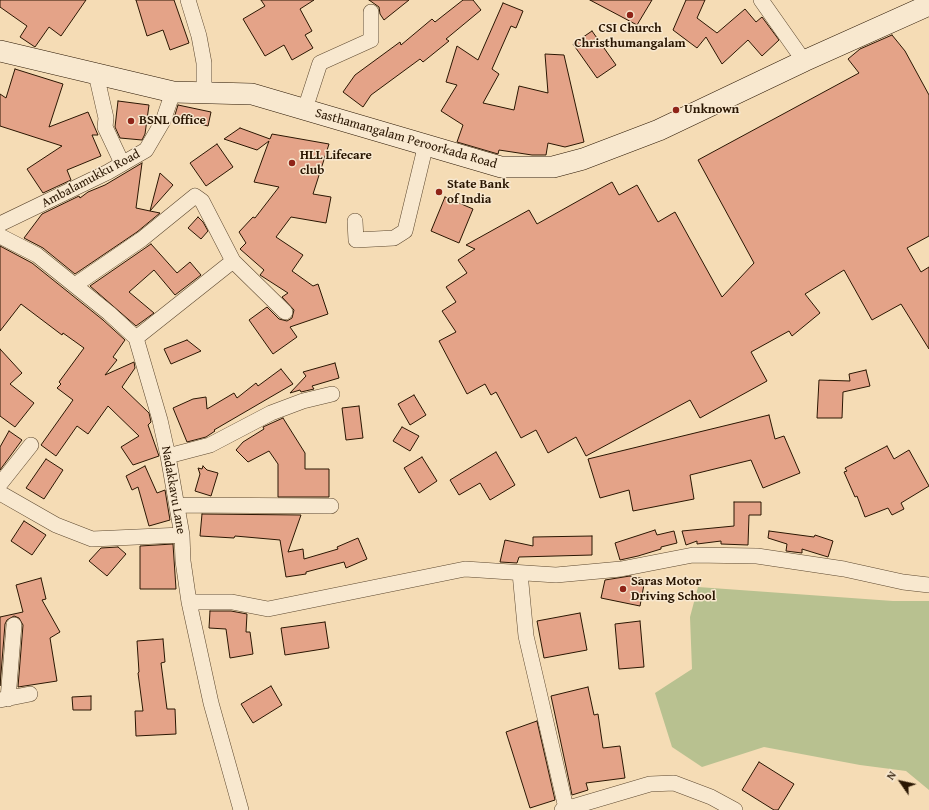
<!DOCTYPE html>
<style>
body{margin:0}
#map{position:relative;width:929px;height:810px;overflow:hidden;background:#f5dcb5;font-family:"Gentium Book Plus",serif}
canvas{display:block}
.north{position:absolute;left:881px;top:762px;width:40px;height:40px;-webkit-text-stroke:3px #f8e8cf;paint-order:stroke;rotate:304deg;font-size:11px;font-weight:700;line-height:16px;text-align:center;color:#2a1602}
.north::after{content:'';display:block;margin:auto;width:14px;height:18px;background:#2a1602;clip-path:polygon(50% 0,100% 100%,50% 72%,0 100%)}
</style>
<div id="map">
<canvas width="929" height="810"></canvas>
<div class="north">N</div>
</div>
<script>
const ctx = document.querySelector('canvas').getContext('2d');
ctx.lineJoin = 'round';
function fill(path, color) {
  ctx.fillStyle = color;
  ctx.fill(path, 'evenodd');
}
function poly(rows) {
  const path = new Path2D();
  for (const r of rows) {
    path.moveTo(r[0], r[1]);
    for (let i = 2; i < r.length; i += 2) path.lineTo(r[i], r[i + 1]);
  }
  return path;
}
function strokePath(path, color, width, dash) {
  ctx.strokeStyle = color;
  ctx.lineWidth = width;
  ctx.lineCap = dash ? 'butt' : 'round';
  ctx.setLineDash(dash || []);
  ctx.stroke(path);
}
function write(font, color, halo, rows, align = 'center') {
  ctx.font = font + ' "Gentium Book Plus",serif';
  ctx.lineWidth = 3;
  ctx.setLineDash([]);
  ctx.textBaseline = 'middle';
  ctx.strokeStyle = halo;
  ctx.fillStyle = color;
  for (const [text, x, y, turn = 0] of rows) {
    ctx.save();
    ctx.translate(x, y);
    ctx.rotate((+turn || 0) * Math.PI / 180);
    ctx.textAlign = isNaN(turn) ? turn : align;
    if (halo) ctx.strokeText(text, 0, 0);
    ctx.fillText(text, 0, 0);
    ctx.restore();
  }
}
fill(poly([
 [698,587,893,601,929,601,929,790,906,771,860,765,764,747,702,767,672,747,655,693,692,669,690,617]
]), '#b8c190');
const building = poly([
 [0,0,86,0,61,36,49,27,35,47,20,37,27,26,0,7,0,0],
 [136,0,174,0,189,43,170,50,163,30,147,36,136,0],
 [261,0,314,0,300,9,312,31,305,35,313,48,292,60,284,45,265,56,243,19,265,6,261,0],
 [369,0,409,0,384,20,380,14,379,7,369,0],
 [463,0,473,0,481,10,446,39,449,41,423,62,420,59,371,95,363,107,343,92,355,75,400,42,401,45,432,19,435,22,463,0],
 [590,0,652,0,637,25,590,0],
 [686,0,705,0,697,18,717,33,745,9,756,22,762,17,779,40,762,56,748,40,722,64,706,37,697,48,673,30,686,0],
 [503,3,523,11,516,28,511,26,492,69,499,74,483,103,514,110,519,86,548,93,545,54,564,55,584,142,565,147,548,143,546,155,532,155,499,150,498,154,457,142,463,125,441,111,457,85,446,82,457,46,478,60,503,3],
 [592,31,616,65,597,78,573,44,592,31],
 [892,35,905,51,929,95,929,236,907,248,921,272,929,267,929,349,901,304,872,320,844,270,805,294,820,313,792,336,789,331,751,352,767,381,700,418,690,400,586,456,576,437,548,453,536,430,521,438,496,392,491,395,485,384,467,394,439,341,456,332,442,311,456,302,446,287,467,273,458,260,475,249,466,245,529,210,537,224,612,182,619,195,637,185,658,222,675,212,722,297,754,263,698,160,859,73,848,59,860,49,892,35],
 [15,69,63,84,49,127,88,112,98,135,92,135,101,156,67,170,71,180,43,193,27,169,62,146,0,126,0,94,6,98,15,69],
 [118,101,149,105,145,134,142,140,120,138,115,127,118,101],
 [178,105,211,112,208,126,192,122,190,120,187,121,174,118,178,105],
 [240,128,270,139,272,134,329,144,313,194,331,197,326,223,291,217,276,237,303,255,292,271,313,286,318,284,328,314,290,327,297,337,273,354,249,320,267,307,279,319,287,321,292,318,294,310,282,297,288,293,260,275,264,270,240,249,246,243,239,232,253,217,255,218,279,187,254,182,269,141,257,150,224,139,240,128],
 [217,144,233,167,206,186,190,163,217,144],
 [142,163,136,208,150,211,160,173,173,185,150,211,160,213,137,232,75,274,43,248,24,238,42,214,79,196,80,198,88,192,105,185,142,163],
 [445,197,473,209,459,243,431,231,445,197],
 [198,217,203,222,208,231,201,239,188,228,198,217],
 [151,244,177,273,190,262,201,275,175,295,154,270,129,292,154,313,136,326,90,286,151,244],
 [0,246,32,263,103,320,125,340,113,357,117,360,105,375,134,362,135,368,122,387,149,413,151,422,148,425,159,456,133,465,121,447,139,436,108,406,88,434,77,426,56,456,41,445,73,400,57,388,61,384,59,382,84,348,63,333,62,335,21,304,0,331,0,246],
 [187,340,201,351,171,364,164,349,187,340],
 [0,349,22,373,10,384,34,403,15,427,0,416,0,349],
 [335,363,339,378,312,386,314,389,301,392,300,390,290,393,306,376,303,372,335,363],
 [281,369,293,384,214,430,215,431,206,437,187,442,173,408,193,399,206,397,207,409,234,393,237,398,256,383,258,386,281,369],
 [866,370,870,386,843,392,842,418,817,418,819,380,850,381,849,374,866,370],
 [414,395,426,415,410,425,398,404,414,395],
 [359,406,363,438,346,440,342,408,359,406],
 [769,415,775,439,784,436,800,473,763,488,751,460,690,475,694,499,633,511,629,490,600,498,588,459,769,415],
 [283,418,305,453,305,469,329,469,329,497,278,497,278,464,269,451,248,462,236,450,243,442,264,429,263,427,283,418],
 [402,427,419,436,410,451,393,441,402,427],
 [9,431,22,440,0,470,0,447,9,431],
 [887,446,894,459,909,450,929,486,901,503,904,509,892,515,888,508,865,517,857,496,855,497,844,472,847,471,845,468,887,446],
 [496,452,515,485,490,500,480,483,459,495,450,480,496,452],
 [422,457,437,481,419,493,404,468,422,457],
 [46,459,63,470,44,499,26,488,46,459],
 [145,466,157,493,165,490,170,520,149,526,138,487,132,490,126,476,145,466],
 [203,466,207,470,218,473,211,496,195,491,200,474,198,468,202,469,203,466],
 [734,502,761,502,761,515,749,515,748,545,721,544,721,541,697,544,697,541,686,545,682,531,734,526,734,502],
 [202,514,301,515,288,552,303,549,304,559,338,549,337,547,358,538,367,559,346,568,344,562,306,572,306,574,286,577,280,540,235,536,234,538,200,536,202,514],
 [24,521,46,535,32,555,11,541,24,521],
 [655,530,657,535,674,531,677,543,661,547,661,549,638,556,620,560,615,543,655,530],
 [769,531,814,537,815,535,833,541,828,557,802,549,802,553,786,551,787,544,768,538,769,531],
 [592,536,592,555,519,557,517,563,500,562,505,540,533,546,533,537,592,536],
 [173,544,176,589,140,589,140,546,173,544],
 [118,547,126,554,107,576,89,561,101,548,118,547],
 [630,576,645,579,640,606,601,598,605,580,630,576],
 [41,578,46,599,42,600,60,632,50,638,57,681,18,687,23,625,19,618,14,616,7,620,5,624,0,686,0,617,23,612,16,585,41,578],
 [210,611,231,611,247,614,246,632,250,632,253,654,230,658,226,629,209,628,210,611],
 [580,613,587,650,544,658,537,621,580,613],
 [640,621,644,667,619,669,615,624,640,621],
 [325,622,329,648,285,655,281,628,325,622],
 [163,639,165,662,161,663,167,709,175,709,176,734,136,736,135,711,143,711,138,673,139,672,137,641,163,639],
 [271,686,282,705,253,723,241,704,271,686],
 [588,687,594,715,598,714,603,748,620,746,625,778,586,783,588,790,572,795,551,696,588,687],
 [91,696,91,710,73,710,72,697,91,696],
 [537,721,555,800,530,808,506,732,537,721],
 [759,762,794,784,778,810,774,810,742,790,759,762]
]);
fill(building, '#e4a388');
strokePath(building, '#2a1602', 1);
const street = poly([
 [188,0,199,36,204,63,204,93],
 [761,0,804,61],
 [96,74,106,118,105,127,122,163],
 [305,109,320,63,371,40,371,12],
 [355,221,356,240,394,238,405,231,426,144],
 [0,224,108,172,146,150,163,121,173,92],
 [0,236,37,255,109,313,136,338,160,420,168,456,182,535,183,561,189,602,211,703,241,810],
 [75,285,142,239,195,196,202,201,233,261],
 [136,338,233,261,285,312],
 [168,456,210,445,271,413,303,401,332,394],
 [0,484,31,445],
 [0,493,56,525,92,539,182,535],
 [178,505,331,506],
 [520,573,526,636,566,808],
 [189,602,232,602,268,609,465,569,556,575,621,569,693,555,757,556,844,569,903,582,929,585],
 [8,699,14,625],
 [0,700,30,694],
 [562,810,650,784,674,783,711,797,735,810]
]);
const secondary = poly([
 [0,51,173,92,252,94,501,167,553,167,583,159,659,130,804,61,929,5]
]);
strokePath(street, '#5d482f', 16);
strokePath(secondary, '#2a1602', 22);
strokePath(street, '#f8e8cf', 15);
strokePath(secondary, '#f8e8cf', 21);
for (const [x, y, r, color] of [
 [630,15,4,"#8f2418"],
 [676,110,4,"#8f2418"],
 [131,121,4,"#8f2418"],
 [292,163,4,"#8f2418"],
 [439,192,4,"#8f2418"],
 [623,589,4,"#8f2418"]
]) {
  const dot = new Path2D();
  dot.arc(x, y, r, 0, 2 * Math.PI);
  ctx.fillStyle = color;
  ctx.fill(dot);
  strokePath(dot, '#f8e8cf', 1.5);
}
write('bold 13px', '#2a1602', '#f8e8cf', [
 ["CSI Church",630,29,"center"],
 ["Christhumangalam",630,44,"center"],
 ["Unknown",684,110],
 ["BSNL Office",139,121],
 ["HLL Lifecare",300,156],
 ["club",300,171],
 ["State Bank",447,185],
 ["of India",447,200],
 ["Saras Motor",631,582],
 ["Driving School",631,597]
], 'left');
write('13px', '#2a1602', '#f8e8cf', [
 ["Sasthamangalam Peroorkada Road",406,139,16],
 ["Ambalamukku Road",91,179,-28],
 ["Nadakkavu Lane",173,490,80]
]);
</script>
